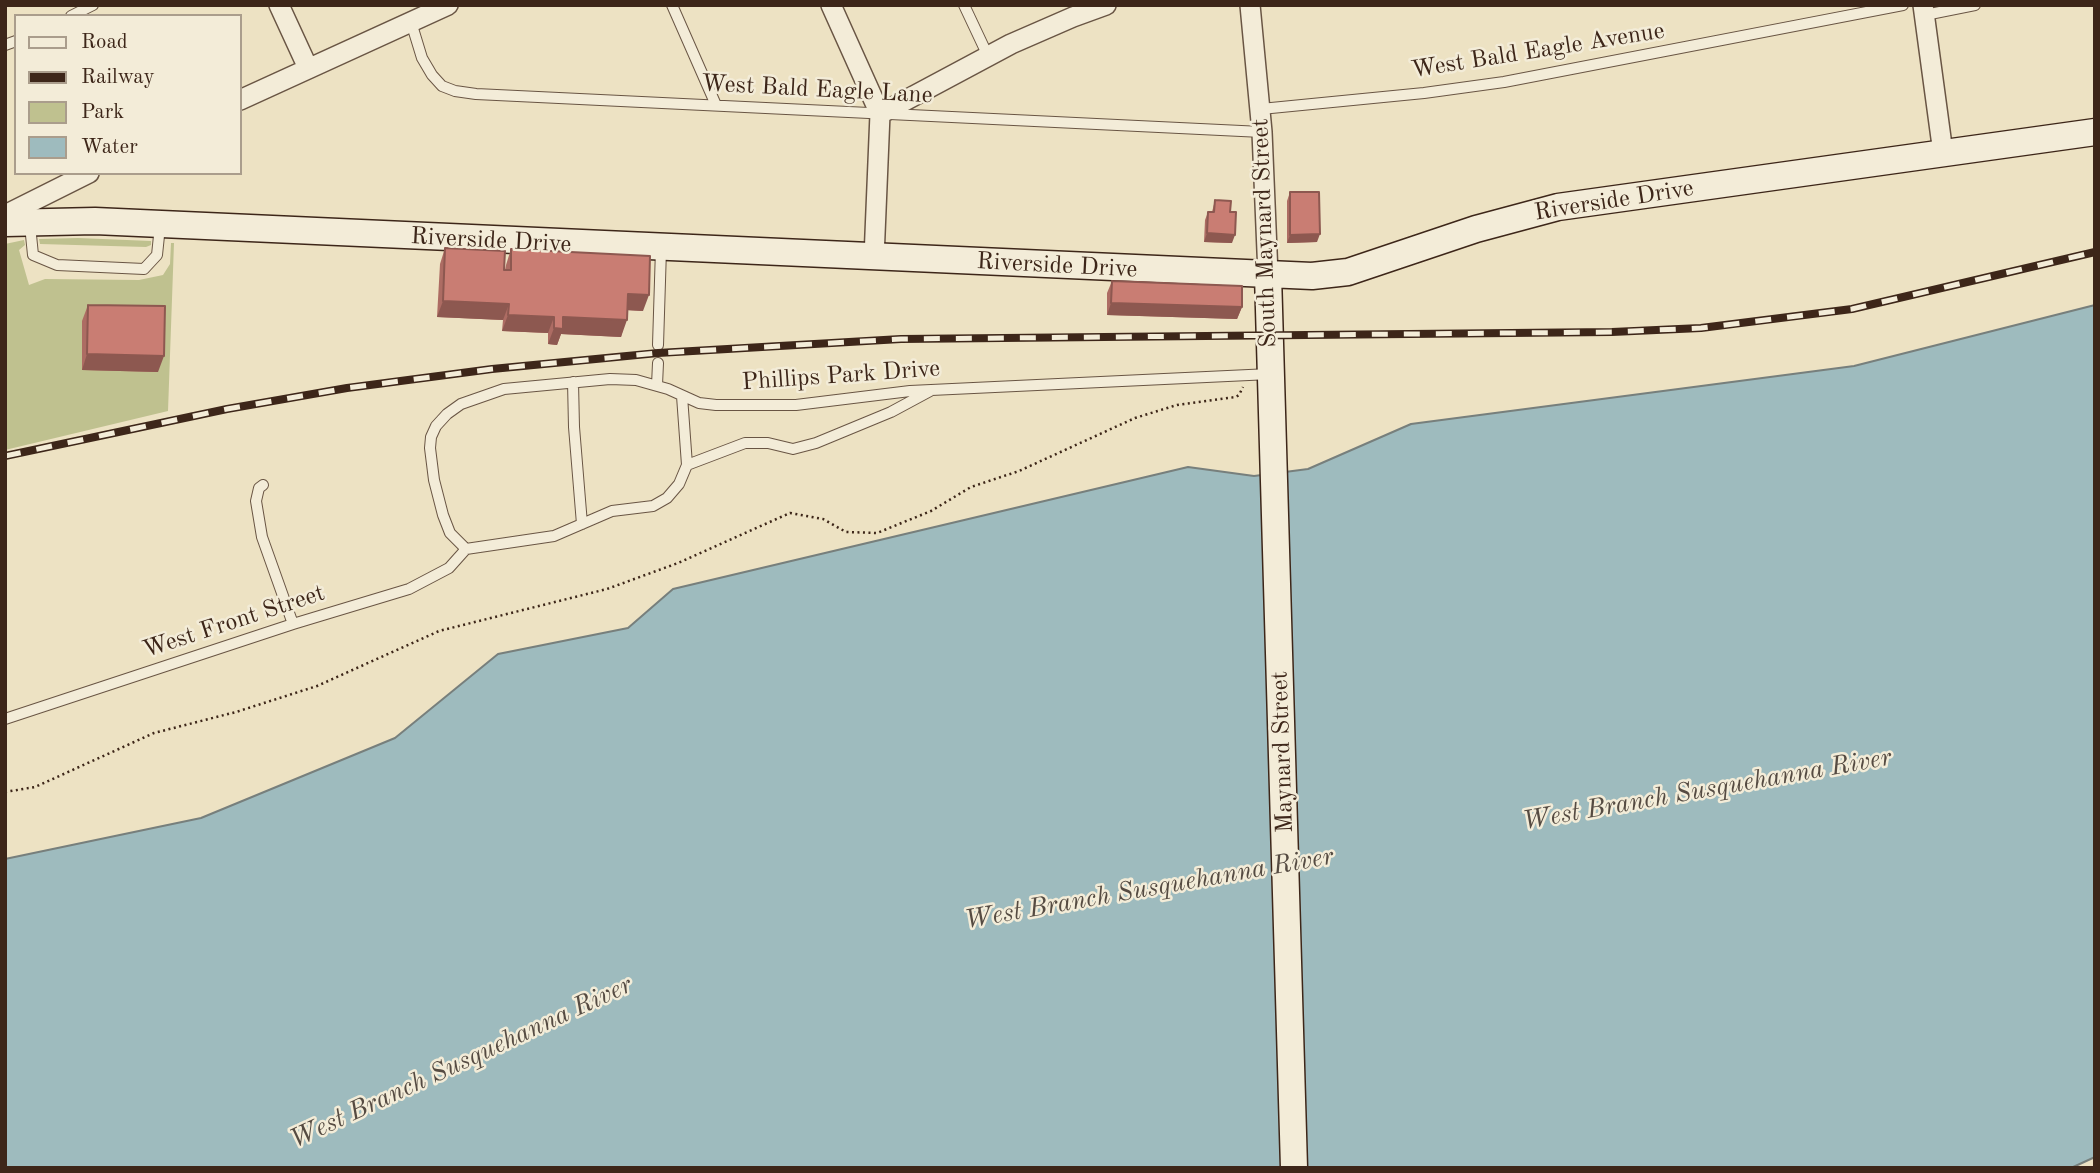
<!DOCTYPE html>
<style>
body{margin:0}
#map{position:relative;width:2100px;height:1173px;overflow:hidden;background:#ede2c3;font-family:"Old Standard TT",serif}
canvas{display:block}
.frame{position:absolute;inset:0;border:7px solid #3d2619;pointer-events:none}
.legend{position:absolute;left:14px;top:14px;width:228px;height:161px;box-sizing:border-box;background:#f3ecd8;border:2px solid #aa9d8c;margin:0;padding:9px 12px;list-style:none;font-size:21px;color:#3d2619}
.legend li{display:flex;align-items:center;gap:14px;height:35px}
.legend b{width:35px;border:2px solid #aa9d8c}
</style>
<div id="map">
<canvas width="2100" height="1173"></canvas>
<div class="frame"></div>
<ul class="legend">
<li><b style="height:9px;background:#f3ecd8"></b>Road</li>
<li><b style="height:9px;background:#3d2619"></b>Railway</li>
<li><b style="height:19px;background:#bfc18f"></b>Park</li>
<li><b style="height:19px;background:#9ebbbe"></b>Water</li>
</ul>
</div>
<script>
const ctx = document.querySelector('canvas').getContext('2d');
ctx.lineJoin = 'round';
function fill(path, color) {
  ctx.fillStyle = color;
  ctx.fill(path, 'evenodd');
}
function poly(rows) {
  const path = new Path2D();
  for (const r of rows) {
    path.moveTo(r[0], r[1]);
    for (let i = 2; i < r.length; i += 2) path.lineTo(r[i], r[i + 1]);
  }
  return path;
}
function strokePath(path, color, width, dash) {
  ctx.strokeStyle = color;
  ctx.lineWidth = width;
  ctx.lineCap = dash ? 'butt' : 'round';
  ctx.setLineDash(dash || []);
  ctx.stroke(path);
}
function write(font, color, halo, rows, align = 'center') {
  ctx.font = font + ' "Old Standard TT",serif';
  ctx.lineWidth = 5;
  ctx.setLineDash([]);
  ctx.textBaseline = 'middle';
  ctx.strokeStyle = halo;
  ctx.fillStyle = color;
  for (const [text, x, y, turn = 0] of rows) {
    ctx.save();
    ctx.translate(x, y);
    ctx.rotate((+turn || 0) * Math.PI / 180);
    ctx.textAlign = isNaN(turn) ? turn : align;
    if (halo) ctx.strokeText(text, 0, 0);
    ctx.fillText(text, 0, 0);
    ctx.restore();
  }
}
fill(poly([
 [78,238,151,241,151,245,146,247,40,244,39,239],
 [24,240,25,245,19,250,29,285,45,279,139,280,163,275,170,264,171,243,174,243,168,411,5,450,5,244]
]), '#bfc18f');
const water = poly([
 [2095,305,2095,1157,2071,1168,5,1168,5,859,201,818,395,738,498,654,628,628,673,589,1188,467,1254,476,1308,469,1411,424,1854,366,2095,305]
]);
fill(water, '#9ebbbe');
strokePath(water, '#777f7c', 2);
const lane = poly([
 [672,5,716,105],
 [964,5,988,56],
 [1925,15,1975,5],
 [71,16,93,5],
 [411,22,422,58,432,75,442,86,455,91,476,94,1262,132],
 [5,45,16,41],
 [1261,109,1424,93,1504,82,1903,5],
 [30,225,33,255,57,265,144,269,157,255,160,226],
 [658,345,661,249],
 [573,382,574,427,582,524],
 [657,385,658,363],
 [687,465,745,443,768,443,793,449,816,443,891,412,930,391],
 [263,485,259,488,256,501,262,537,293,624],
 [466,549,450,533,443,515,434,480,430,448,431,437,436,426,447,414,461,404,504,389,610,379,636,380,668,389,699,403,716,405,796,405,910,391,1270,374],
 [466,549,554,536,612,511,653,506,667,498,679,484,687,465,682,396],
 [5,719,293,624,409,589,449,568,466,549]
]);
const street = poly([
 [279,5,308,68],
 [831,5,880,114,874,258],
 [1250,5,1262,132,1268,275],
 [1923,5,1943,153],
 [240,100,448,5],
 [880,114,1011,44,1073,17,1106,5],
 [5,215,89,173]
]);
const secondary = poly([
 [5,223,95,221,1312,276,1348,272,1476,229,1558,207,2095,132],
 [1268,275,1294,1168]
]);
strokePath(lane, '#695544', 12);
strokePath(street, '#695544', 22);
strokePath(secondary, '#3d2619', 29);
strokePath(poly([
 [5,792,35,787,154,733,236,712,317,686,439,631,607,589,678,563,790,513,823,519,846,532,877,533,931,511,971,487,1019,471,1135,418,1177,405,1236,397,1239,395,1243,387]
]), '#3d2619', 2.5, [2, 3.5]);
strokePath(lane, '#f3ecd8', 10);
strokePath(street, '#f3ecd8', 19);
strokePath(secondary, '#f3ecd8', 26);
const rail = poly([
 [5,456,227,409,347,388,492,369,658,353,901,339,1612,332,1701,328,1852,309,2095,252]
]);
strokePath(rail, '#3d2619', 8);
strokePath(rail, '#f3ecd8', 5, [16]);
fill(poly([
 [1290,192,1317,242,1287,243,1287,201],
 [1215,200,1230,212,1232,243,1204,242,1205,220,1208,212,1212,212],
 [445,248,505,270,506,265,511,249,643,311,628,310,621,337,561,334,557,345,548,344,548,333,502,331,503,320,437,317,440,264],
 [1112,281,1242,307,1237,319,1107,315,1107,293],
 [88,305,158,372,82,370,82,321]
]), '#ad6c63');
fill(poly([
 [1207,233,1235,235,1232,243,1204,242],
 [1320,234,1317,242,1287,243,1290,235],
 [628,294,649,295,643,311,623,310],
 [443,301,509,304,503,320,437,317],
 [1111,303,1242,307,1237,319,1107,315],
 [508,315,554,317,548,333,502,331],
 [563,317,627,320,621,337,561,334,557,345,548,344,554,328],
 [87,354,164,356,158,372,82,370]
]), '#8d5850');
const building = poly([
 [1290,192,1319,192,1320,234,1290,235,1290,192],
 [1215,200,1231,201,1230,212,1236,212,1235,235,1207,233,1208,212,1214,212,1215,200],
 [445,248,505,251,504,270,511,270,511,249,650,256,649,295,628,294,627,320,563,317,563,329,554,328,554,317,508,315,509,304,443,301,445,248],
 [1112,281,1242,286,1242,307,1111,303,1112,281],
 [88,305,165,306,164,356,87,354,88,305]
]);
fill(building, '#c97d73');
strokePath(building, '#8d5850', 2);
write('24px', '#3d2619', '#f3ecd8', [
 ["West Bald Eagle Avenue",1538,51,-9],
 ["West Bald Eagle Lane",817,90,3],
 ["Riverside Drive",1614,201,-9],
 ["South Maynard Street",1265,233,-92],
 ["Riverside Drive",491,241,3],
 ["Riverside Drive",1057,266,3],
 ["Phillips Park Drive",841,376,-4],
 ["West Front Street",234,622,-18],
 ["Maynard Street",1283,752,-92]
]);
write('italic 26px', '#554b42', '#f3ecd8', [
 ["West Branch Susquehanna River",1707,790,-10],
 ["West Branch Susquehanna River",1149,889,-10],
 ["West Branch Susquehanna River",461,1063,-25]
]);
</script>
